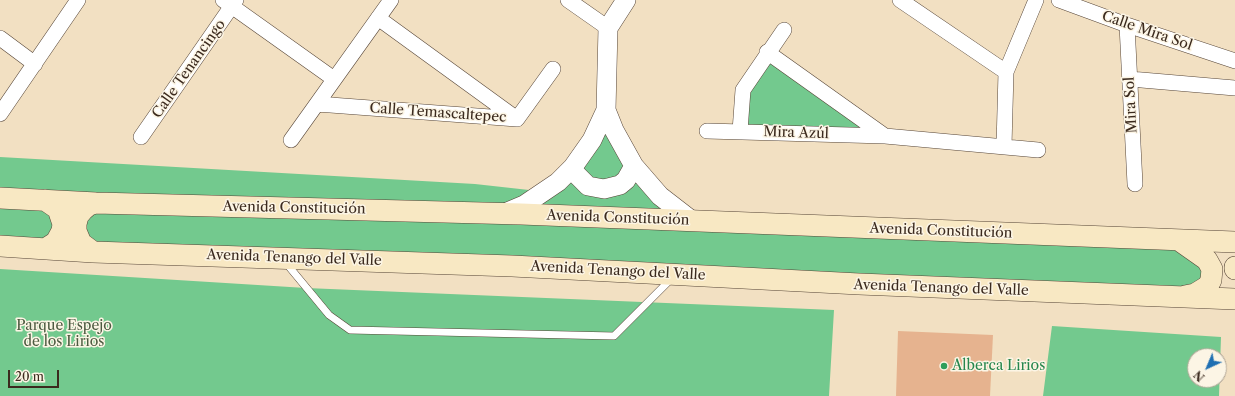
<!DOCTYPE html>
<meta charset="utf-8">
<style>
body{margin:0}
#map{position:relative;width:1235px;height:396px;overflow:hidden;background:#f2e0c2;font-family:"Libre Caslon Text",serif}
canvas{display:block}
.north{position:absolute;left:1187px;top:348px;width:40px;height:40px;box-sizing:border-box;background:#fcf5e5;border:1px solid #afa495;border-radius:50%;rotate:224deg;font-size:11px;font-weight:700;line-height:16px;text-align:center;color:#3b2a1e}
.north::after{content:'';display:block;margin:auto;width:14px;height:18px;background:#1f6fb2;clip-path:polygon(50% 0,100% 100%,50% 72%,0 100%)}
.scale{position:absolute;left:8px;top:370px;width:51px;height:18px;box-sizing:border-box;border:2px solid #3b2a1e;border-top:0;padding-left:5px;font-size:12px;line-height:14px;white-space:nowrap;color:#3b2a1e;-webkit-text-stroke:3px #fcf5e5;paint-order:stroke}
</style>
<div id="map">
<canvas width="1235" height="396"></canvas>
<div class="north">N</div>
<div class="scale">20 m</div>
</div>
<script>
const ctx = document.querySelector('canvas').getContext('2d');
ctx.lineJoin = 'round';
function fill(path, color) {
  ctx.fillStyle = color;
  ctx.fill(path, 'evenodd');
}
function poly(rows) {
  const path = new Path2D();
  for (const r of rows) {
    path.moveTo(r[0], r[1]);
    for (let i = 2; i < r.length; i += 2) path.lineTo(r[i], r[i + 1]);
  }
  return path;
}
function strokePath(path, color, width, dash) {
  ctx.strokeStyle = color;
  ctx.lineWidth = width;
  ctx.lineCap = dash ? 'butt' : 'round';
  ctx.setLineDash(dash || []);
  ctx.stroke(path);
}
function write(font, color, halo, rows, align = 'center') {
  ctx.font = font + ' "Libre Caslon Text",serif';
  ctx.lineWidth = 3;
  ctx.setLineDash([]);
  ctx.textBaseline = 'middle';
  ctx.strokeStyle = halo;
  ctx.fillStyle = color;
  for (const [text, x, y, turn = 0] of rows) {
    ctx.save();
    ctx.translate(x, y);
    ctx.rotate((+turn || 0) * Math.PI / 180);
    ctx.textAlign = isNaN(turn) ? turn : align;
    if (halo) ctx.strokeText(text, 0, 0);
    ctx.fillText(text, 0, 0);
    ctx.restore();
  }
}
fill(poly([
 [767,58,873,132,744,128,745,92],
 [606,126,629,165,620,179,592,182,578,167],
 [0,157,475,184,538,191,504,209,0,192],
 [636,174,677,216,534,205,573,177,580,183],
 [0,199,44,201,58,238,0,244],
 [83,212,1179,243,1205,261,1203,287,93,250,79,218],
 [0,269,306,288,834,310,829,396,0,396],
 [1052,326,1221,337,1219,396,1043,396],
 [1195,356,1219,356,1219,380,1195,380]
]), '#73c98e');
fill(poly([
 [898,331,993,335,990,396,896,396]
]), '#e6b38f');
const service = poly([
 [286,263,329,315,350,330,614,336,672,278]
]);
const minor = poly([
 [223,0,334,79],
 [568,0,608,28],
 [900,0,1006,72],
 [1059,0,1127,25,1235,61],
 [378,18,517,119],
 [1127,25,1135,184],
 [0,38,35,64],
 [767,52,885,136],
 [1130,79,1235,88],
 [317,104,517,119],
 [0,114,78,0],
 [517,119,553,69],
 [707,131,885,136,1038,150],
 [740,131,743,90,784,30],
 [141,137,236,0],
 [291,140,391,0],
 [1004,146,1006,72,1036,0]
]);
const tertiary = poly([
 [606,110,614,130,634,166,660,196,691,220],
 [573,167,576,174,588,186,604,189,620,185,626,180,634,166],
 [505,213,524,205,558,182,573,167,592,140,606,110,608,28,626,0]
]);
const secondary = poly([
 [0,198,96,203,521,214,1235,242],
 [1180,241,1207,260,1212,269,1211,280,1208,286,1195,294,1185,296],
 [0,246,93,252,512,266,859,284,1235,299],
 [45,249,56,242,62,231,63,224,58,209,45,200],
 [93,252,81,243,76,231,76,224,78,216,83,210,89,205,96,203],
 [1235,267,1235,269]
]);
strokePath(service, '#564537', 8);
strokePath(minor, '#564537', 16);
strokePath(tertiary, '#564537', 20);
strokePath(secondary, '#564537', 22);
strokePath(service, '#fff', 7);
strokePath(minor, '#fff', 15);
strokePath(tertiary, '#fff', 19);
strokePath(secondary, '#f8e8c3', 21);
for (const [x, y, r, color] of [
 [944,366,4,"#2e9e5b"]
]) {
  const dot = new Path2D();
  dot.arc(x, y, r, 0, 2 * Math.PI);
  ctx.fillStyle = color;
  ctx.fill(dot);
  strokePath(dot, '#fcf5e5', 1.5);
}
write('14px', '#3b2a1e', '#fcf5e5', [
 ["Calle Mira Sol",1147,31,19],
 ["Calle Tenancingo",189,69,-55],
 ["Mira Sol",1131,105,-93],
 ["Calle Temascaltepec",438,113,4],
 ["Mira Azúl",796,133,2],
 ["Avenida Constitución",294,208,1],
 ["Avenida Constitución",618,218,2],
 ["Avenida Constitución",941,231,2],
 ["Avenida Tenango del Valle",294,258,2],
 ["Avenida Tenango del Valle",618,271,3],
 ["Avenida Tenango del Valle",941,288,2]
]);
write('14px', '#4c5a40', '#fcf5e5', [
 ["Parque Espejo",64,326],
 ["de los Lirios",64,342]
]);
write('14px', '#27864d', '#fcf5e5', [
 ["Alberca Lirios",952,366]
], 'left');
</script>
